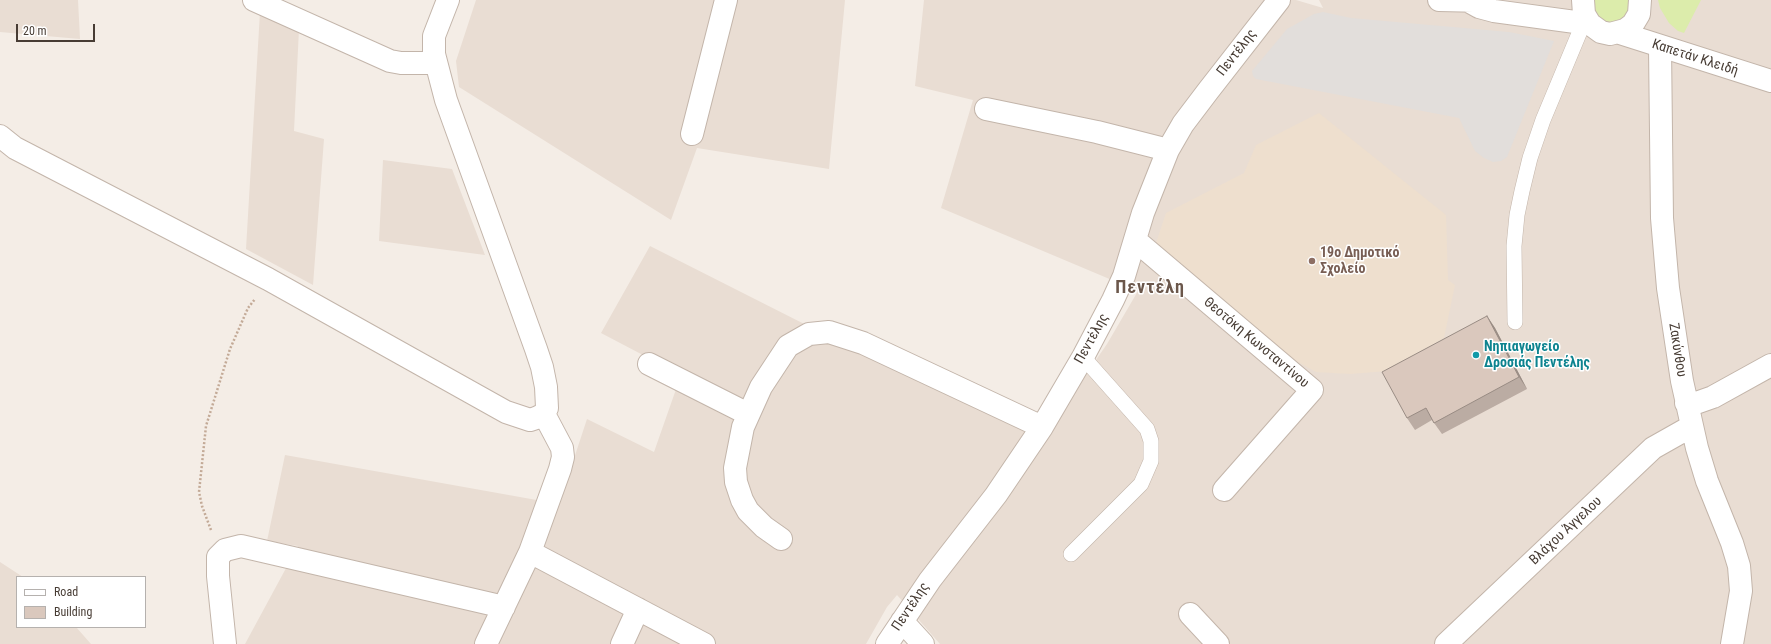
<!DOCTYPE html>
<meta charset="utf-8">
<style>
body{margin:0}
#map{position:relative;width:1771px;height:644px;overflow:hidden;background:#f4ede6;font-family:"Roboto Condensed",sans-serif}
canvas{display:block}
.legend{position:absolute;left:16px;top:576px;width:130px;height:52px;box-sizing:border-box;background:#fff;border:1px solid #b5b1ae;margin:0;padding:5px 7px;list-style:none;font-size:12px;color:#473c34}
.legend li{display:flex;align-items:center;gap:8px;height:20px}
.legend b{width:20px;border:1px solid #b5b1ae}
.scale{position:absolute;left:16px;top:24px;width:79px;height:18px;box-sizing:border-box;border:2px solid #473c34;border-top:0;padding-left:5px;font-size:12px;line-height:14px;white-space:nowrap;color:#473c34;-webkit-text-stroke:3px #fff;paint-order:stroke}
</style>
<div id="map">
<canvas width="1771" height="644"></canvas>
<ul class="legend">
<li><b style="height:5px;background:#fff"></b>Road</li>
<li><b style="height:11px;background:#dac8bd"></b>Building</li>
</ul>
<div class="scale">20 m</div>
</div>
<script>
const ctx = document.querySelector('canvas').getContext('2d');
ctx.lineJoin = 'round';
function fill(path, color) {
  ctx.fillStyle = color;
  ctx.fill(path, 'evenodd');
}
function poly(rows) {
  const path = new Path2D();
  for (const r of rows) {
    path.moveTo(r[0], r[1]);
    for (let i = 2; i < r.length; i += 2) path.lineTo(r[i], r[i + 1]);
  }
  return path;
}
function strokePath(path, color, width, dash) {
  ctx.strokeStyle = color;
  ctx.lineWidth = width;
  ctx.lineCap = dash ? 'butt' : 'round';
  ctx.setLineDash(dash || []);
  ctx.stroke(path);
}
function write(font, color, halo, rows, align = 'center') {
  ctx.font = font + ' "Roboto Condensed",sans-serif';
  ctx.lineWidth = 3;
  ctx.setLineDash([]);
  ctx.textBaseline = 'middle';
  ctx.strokeStyle = halo;
  ctx.fillStyle = color;
  for (const [text, x, y, turn = 0] of rows) {
    ctx.save();
    ctx.translate(x, y);
    ctx.rotate((+turn || 0) * Math.PI / 180);
    ctx.textAlign = isNaN(turn) ? turn : align;
    if (halo) ctx.strokeText(text, 0, 0);
    ctx.fillText(text, 0, 0);
    ctx.restore();
  }
}
fill(poly([
 [0,0,78,0,80,39,0,32],
 [476,0,845,0,829,169,697,148,671,220,459,87,456,61],
 [924,0,1296,0,1323,8,1319,0,1771,0,1771,644,940,644,897,595,887,607,866,644,245,644,298,546,267,541,285,455,559,504,587,419,654,452,681,375,601,333,650,246,828,336,1045,438,1071,396,1107,344,1138,291,941,208,973,100,915,86],
 [260,12,299,29,294,131,324,139,313,285,246,249],
 [383,160,452,169,485,255,379,241],
 [0,562,23,577,17,577,17,627,76,627,91,644,0,644]
]), '#e9ddd3');
fill(poly([
 [1319,113,1446,215,1448,280,1455,285,1444,338,1387,371,1350,374,1316,372,1271,347,1156,243,1166,213,1244,173,1256,145]
]), '#eedfce');
fill(poly([
 [1593,0,1632,0,1632,5,1621,23,1605,23,1593,12],
 [1658,0,1701,0,1684,33,1678,31,1669,23,1660,8]
]), '#dcecab');
fill(poly([
 [1323,12,1351,18,1509,32,1554,41,1507,157,1501,161,1493,162,1484,158,1475,151,1459,118,1256,79,1253,76,1252,71,1287,29,1314,14]
]), '#e2dedb');
const service = poly([
 [1515,322,1514,246,1517,215,1522,191,1530,158,1543,120,1583,24],
 [1071,554,1141,484,1151,461,1151,441,1147,429,1083,357]
]);
const minor = poly([
 [254,0,390,61,401,63,436,63],
 [1660,47,1662,218,1668,288,1682,381,1697,448,1707,481,1732,543,1739,566,1741,591,1732,644],
 [986,109,1097,132,1168,150],
 [692,134,726,0],
 [0,136,15,148,268,279,506,412,530,420,536,418,544,414,547,408,546,387,542,367,536,349,446,100,434,54,434,36,448,0],
 [1135,240,1312,390,1224,490],
 [649,364,748,414],
 [1686,403,1696,403,1713,397,1771,365],
 [781,539,764,527,748,511,742,500,736,482,735,468,743,427,761,387,788,346,809,334,829,332,863,343,1042,427],
 [530,552,704,644],
 [1190,614,1218,644],
 [902,621,923,644],
 [225,644,218,576,218,557,225,550,241,546,504,607],
 [486,644,530,552,560,469,563,457,562,448,544,414],
 [622,644,638,609],
 [887,644,930,580,996,495,1042,427,1083,357,1113,300,1124,276,1143,213,1168,150,1183,124,1208,91,1279,0],
 [1446,644,1653,448,1692,426]
]);
const tertiary = poly([
 [1439,0,1485,1],
 [1583,0,1584,14,1590,24,1601,32,1610,34,1625,30,1633,24,1639,14,1640,0],
 [1470,2,1479,7,1494,11,1590,24],
 [1620,33,1771,81]
]);
strokePath(service, '#c3b5aa', 16);
strokePath(minor, '#c3b5aa', 24);
strokePath(tertiary, '#c3b5aa', 24);
strokePath(poly([
 [211,530,202,506,199,492,206,426,230,349,248,308,255,299]
]), '#c3aa97', 2.5, [2, 2]);
strokePath(service, '#fff', 15);
strokePath(minor, '#fff', 22);
strokePath(tertiary, '#fff', 22);
fill(poly([
 [1487,316,1495,328,1527,389,1442,434,1432,420,1415,430,1407,418]
]), '#bbaca3');
fill(poly([
 [1487,316,1495,328,1527,389,1519,377]
]), '#998c84');
const building = poly([
 [1487,316,1519,377,1434,423,1426,408,1407,418,1382,372,1487,316]
]);
fill(building, '#dac8bd');
strokePath(building, '#998c84', 1);
for (const [x, y, r, color] of [
 [1312,261,4,"#8d6e63"],
 [1476,355,4,"#0f9aa8"]
]) {
  const dot = new Path2D();
  dot.arc(x, y, r, 0, 2 * Math.PI);
  ctx.fillStyle = color;
  ctx.fill(dot);
  strokePath(dot, '#fff', 1.5);
}
write('14px', '#473c34', '#fff', [
 ["Πεντέλης",1237,53,-52],
 ["Καπετάν Κλειδή",1695,58,18],
 ["Πεντέλης",1092,339,-61],
 ["Θεοτόκη Κωνσταντίνου",1256,343,40],
 ["Ζακύνθου",1677,350,81],
 ["Βλάχου Άγγελου",1566,531,-43],
 ["Πεντέλης",911,607,-56]
]);
write('bold 14px', '#785e54', '#fff', [
 ["19ο Δημοτικό",1320,253],
 ["Σχολείο",1320,269]
], 'left');
write('bold 14px', '#0d838f', '#fff', [
 ["Νηπιαγωγείο",1484,347],
 ["Δροσιάς Πεντέλης",1484,363]
], 'left');
ctx.letterSpacing = '1px';
write('bold 18px', '#6b574b', '#fff', [
 ["Πεντέλη",1150,288]
]);
ctx.letterSpacing = '0px';
</script>
